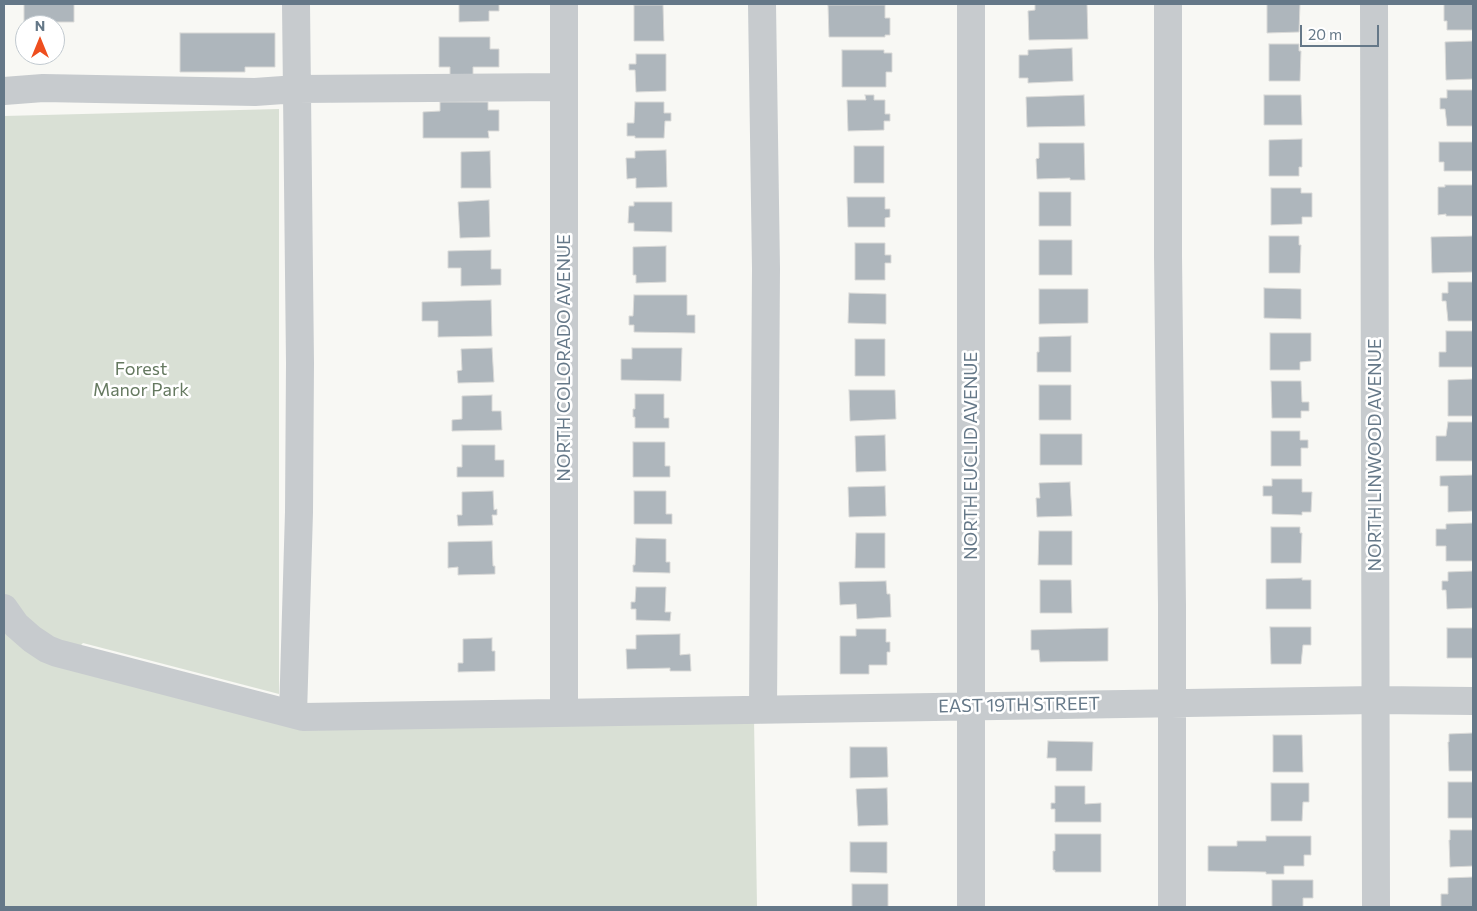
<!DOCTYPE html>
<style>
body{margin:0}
#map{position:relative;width:1477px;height:911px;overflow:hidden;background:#f8f8f4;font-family:Commissioner,sans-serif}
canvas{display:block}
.frame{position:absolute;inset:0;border:5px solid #657888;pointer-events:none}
.north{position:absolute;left:15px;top:15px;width:50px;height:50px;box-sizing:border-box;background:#fff;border:1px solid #c1c9cf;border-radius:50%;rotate:0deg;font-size:14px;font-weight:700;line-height:20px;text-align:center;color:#657888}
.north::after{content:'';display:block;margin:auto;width:18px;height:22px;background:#ee4e1e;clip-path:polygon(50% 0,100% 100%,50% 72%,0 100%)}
.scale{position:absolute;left:1300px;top:25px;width:79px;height:22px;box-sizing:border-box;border:2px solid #657888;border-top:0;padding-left:6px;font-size:15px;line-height:18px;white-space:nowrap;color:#657888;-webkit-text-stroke:4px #fff;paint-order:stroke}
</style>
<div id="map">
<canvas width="1477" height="911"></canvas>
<div class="frame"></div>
<div class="north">N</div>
<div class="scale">20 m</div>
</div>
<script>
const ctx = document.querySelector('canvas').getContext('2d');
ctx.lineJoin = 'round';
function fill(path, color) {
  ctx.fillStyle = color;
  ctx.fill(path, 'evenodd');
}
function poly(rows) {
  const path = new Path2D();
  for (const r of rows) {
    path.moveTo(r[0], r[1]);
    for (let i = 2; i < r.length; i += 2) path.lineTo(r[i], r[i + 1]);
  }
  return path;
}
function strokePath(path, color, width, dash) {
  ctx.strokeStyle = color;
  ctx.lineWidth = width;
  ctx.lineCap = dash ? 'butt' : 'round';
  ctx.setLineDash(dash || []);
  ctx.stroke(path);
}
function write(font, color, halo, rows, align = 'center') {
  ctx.font = font + ' Commissioner,sans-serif';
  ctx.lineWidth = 5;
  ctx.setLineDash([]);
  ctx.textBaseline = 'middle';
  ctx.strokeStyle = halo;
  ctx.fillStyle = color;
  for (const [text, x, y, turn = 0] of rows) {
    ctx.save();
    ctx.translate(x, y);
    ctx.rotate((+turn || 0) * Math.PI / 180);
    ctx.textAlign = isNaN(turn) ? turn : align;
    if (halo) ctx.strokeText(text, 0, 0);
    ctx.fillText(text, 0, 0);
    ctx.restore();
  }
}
fill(poly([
 [279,109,279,694,83,643,67,660,282,723,754,718,757,907,4,907,4,116]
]), '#d9e0d5');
const building = poly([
 [24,4,74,4,74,22,24,22,24,4],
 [459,4,499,4,499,11,489,11,489,21,459,22,459,4],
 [1035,4,1087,4,1088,39,1029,40,1028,11,1035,10,1035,4],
 [1267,4,1300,4,1299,32,1267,33,1267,4],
 [1444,4,1473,4,1473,30,1447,30,1447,21,1444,21,1444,4],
 [634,5,663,5,664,41,634,41,634,5],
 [828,5,885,5,885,18,890,18,890,35,885,35,885,37,829,37,828,5],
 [180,33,275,33,275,67,245,67,245,72,180,72,180,33],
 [439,37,490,37,490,49,499,49,499,67,473,67,473,78,450,78,450,67,439,67,439,37],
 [1473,41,1473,79,1446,80,1445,42,1473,41],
 [1269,44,1299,44,1299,51,1301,51,1300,81,1269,81,1269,44],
 [1072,48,1073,81,1028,83,1028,78,1019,78,1019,55,1028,55,1028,50,1072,48],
 [842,50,884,50,884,53,892,53,892,72,886,72,886,87,842,87,842,50],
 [636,54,666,54,666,91,636,92,635,70,629,70,629,64,636,64,636,54],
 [1447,90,1473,90,1473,126,1447,126,1445,109,1440,109,1440,98,1447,98,1447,90],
 [865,95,874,95,874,100,885,100,885,114,890,114,890,121,884,121,884,130,848,131,847,100,866,100,865,95],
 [1084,95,1085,126,1027,127,1026,97,1084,95],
 [1264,95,1301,95,1302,125,1264,125,1264,95],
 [440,102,488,102,488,110,499,110,499,131,488,131,489,138,423,138,423,112,440,111,440,102],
 [635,102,664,102,664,113,671,113,671,121,665,121,664,138,635,138,635,136,627,136,627,123,634,123,635,102],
 [1302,139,1302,167,1299,167,1299,176,1269,176,1269,140,1302,139],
 [1439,142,1473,142,1473,171,1444,171,1444,162,1439,162,1439,142],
 [1039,143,1084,143,1085,180,1070,180,1070,178,1037,179,1036,159,1039,158,1039,143],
 [854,146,884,146,884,183,854,183,854,146],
 [666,150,667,187,636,188,636,178,627,179,626,158,635,158,635,151,666,150],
 [490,151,491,188,461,188,461,152,490,151],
 [1445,185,1473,185,1473,216,1446,216,1446,214,1438,215,1438,187,1445,187,1445,185],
 [1271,188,1301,188,1301,193,1312,193,1312,217,1302,217,1302,224,1271,225,1271,188],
 [1039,192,1071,192,1071,226,1039,226,1039,192],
 [847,197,885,197,885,209,890,209,890,217,885,218,885,227,848,227,847,197],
 [489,200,490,237,460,238,458,202,489,200],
 [634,202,672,202,672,232,634,231,634,223,628,223,629,206,634,206,634,202],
 [1269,236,1299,236,1299,245,1301,245,1300,273,1269,273,1269,236],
 [1473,236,1473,272,1432,273,1431,237,1473,236],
 [1039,240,1072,240,1072,275,1039,275,1039,240],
 [855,243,885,243,885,255,891,255,891,263,885,263,885,280,855,280,855,243],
 [666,246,666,282,636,283,636,275,633,275,633,247,666,246],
 [491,250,491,269,501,269,501,285,461,286,461,268,448,268,448,251,491,250],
 [1448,282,1473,282,1473,321,1448,321,1446,301,1442,301,1442,293,1448,293,1448,282],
 [1264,288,1301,289,1301,319,1264,318,1264,288],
 [1039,289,1088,289,1088,323,1039,324,1039,289],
 [849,293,886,294,886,324,848,323,849,293],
 [634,295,687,295,687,315,695,315,695,333,634,332,634,325,629,325,629,316,633,316,634,295],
 [491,300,492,336,438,337,438,321,422,321,422,302,491,300],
 [1446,331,1473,331,1473,367,1439,367,1439,352,1446,352,1446,331],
 [1270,333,1311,333,1311,361,1300,362,1300,370,1270,370,1270,333],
 [1071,336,1071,372,1037,372,1037,352,1039,352,1039,337,1071,336],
 [855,339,885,339,885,376,855,376,855,339],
 [492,348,494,382,458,383,457,371,462,370,461,349,492,348],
 [632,348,682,348,681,381,621,380,621,359,632,359,632,348],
 [1473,379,1473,416,1448,416,1448,380,1473,379],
 [1271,381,1301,381,1302,402,1309,402,1309,411,1301,411,1301,418,1272,418,1271,381],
 [1039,385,1071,385,1071,420,1039,420,1039,385],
 [849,390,895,390,896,419,850,421,849,390],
 [635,394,664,394,664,418,669,418,669,428,635,428,635,417,633,417,633,409,635,409,635,394],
 [492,395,492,411,501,411,502,430,452,431,452,420,462,419,462,396,492,395],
 [1448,422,1473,422,1473,461,1436,461,1436,436,1446,436,1448,422],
 [1271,431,1300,431,1300,440,1308,440,1308,448,1301,448,1301,466,1271,466,1271,431],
 [1040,434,1082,434,1082,465,1040,465,1040,434],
 [885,435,886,471,856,472,855,436,885,435],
 [633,442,665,442,665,466,670,466,670,477,633,477,633,442],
 [462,445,495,445,495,460,504,460,504,477,457,477,457,467,462,467,462,445],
 [1473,475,1473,511,1448,512,1448,486,1440,486,1440,476,1473,475],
 [1272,479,1302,479,1302,492,1312,492,1311,512,1302,512,1302,515,1272,514,1272,496,1263,496,1263,486,1272,486,1272,479],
 [1070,482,1072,516,1037,517,1036,498,1040,498,1039,483,1070,482],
 [885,486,886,516,849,517,848,487,885,486],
 [493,491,494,510,497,509,497,515,492,515,493,525,458,526,457,515,462,515,462,492,493,491],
 [634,491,666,491,666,514,672,514,672,524,634,524,634,491],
 [1473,523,1473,561,1446,561,1446,546,1436,546,1436,529,1446,529,1446,524,1473,523],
 [1271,527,1300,527,1300,533,1302,533,1301,563,1271,563,1271,527],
 [1039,531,1072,531,1072,565,1038,565,1039,531],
 [856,533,885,533,885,568,855,568,856,533],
 [636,538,666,539,666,562,670,562,670,573,633,572,633,565,635,565,636,538],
 [492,541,493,566,495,566,495,574,458,575,458,567,448,568,448,542,492,541],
 [1473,571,1473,608,1447,609,1446,590,1442,590,1442,581,1448,581,1448,572,1473,571],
 [1302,578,1302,580,1311,580,1311,609,1266,609,1266,579,1302,578],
 [1040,580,1071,580,1072,613,1040,613,1040,580],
 [886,581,887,594,890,594,891,617,857,619,856,604,840,605,839,582,886,581],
 [636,587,666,587,665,612,671,612,670,621,636,620,636,609,631,609,631,602,635,602,636,587],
 [1270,627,1311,627,1311,645,1303,645,1301,664,1271,664,1270,627],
 [1108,628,1108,661,1040,662,1039,650,1031,650,1031,630,1108,628],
 [1447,628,1473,628,1473,658,1447,658,1447,628],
 [856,629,886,629,886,642,890,642,890,652,887,652,887,665,869,665,869,674,840,674,840,636,856,636,856,629],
 [680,634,680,655,690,654,691,671,670,671,670,668,627,669,626,649,636,649,636,635,680,634],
 [492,638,492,651,495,651,495,671,458,672,458,663,463,663,463,639,492,638],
 [1473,733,1473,771,1449,771,1448,742,1449,742,1449,734,1473,733],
 [1273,735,1302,735,1303,772,1273,772,1273,735],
 [1048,741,1093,742,1092,771,1056,771,1056,758,1047,758,1048,741],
 [850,747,887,747,888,777,850,778,850,747],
 [1448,782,1473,782,1473,818,1448,818,1448,782],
 [1271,783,1309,783,1309,802,1303,802,1302,821,1271,821,1271,783],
 [1055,786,1085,786,1085,804,1101,803,1101,822,1055,822,1055,809,1051,809,1051,803,1055,803,1055,786],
 [887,788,888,825,858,826,856,789,887,788],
 [1450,830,1473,830,1473,866,1450,867,1449,840,1450,840,1450,830],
 [1055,834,1101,834,1101,872,1055,872,1055,870,1053,870,1053,851,1055,851,1055,834],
 [1266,836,1311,836,1311,855,1304,855,1304,866,1284,866,1284,874,1266,874,1266,872,1208,871,1208,846,1237,846,1237,841,1266,841,1266,836],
 [850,842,887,842,887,873,850,872,850,842],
 [1473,877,1473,907,1441,907,1441,894,1448,894,1448,878,1473,877],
 [1272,880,1313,880,1313,898,1303,898,1303,907,1272,907,1272,880],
 [852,884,888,884,888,907,852,907,852,884]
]);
fill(building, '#aeb6bc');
strokePath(building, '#d9d9d7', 1);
strokePath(poly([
 [564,4,564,712],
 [762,4,766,269,763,709],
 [971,4,971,907],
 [1168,4,1168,256,1172,605,1172,906],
 [1374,4,1376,907],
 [4,91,43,88,255,92,297,89,564,87],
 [4,608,16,625,32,639,47,649,57,653,303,717,1376,700,1473,701],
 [293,714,299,512,300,363,296,4]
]), '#c7cbce', 28);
write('18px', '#657888', '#fff', [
 ["NORTH COLORADO AVENUE",564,358,-90],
 ["NORTH LINWOOD AVENUE",1375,455,-90],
 ["NORTH EUCLID AVENUE",971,456,-90],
 ["EAST 19TH STREET",1019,705,-1]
]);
write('18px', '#657960', '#fff', [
 ["Forest",141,369],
 ["Manor Park",141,390]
]);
</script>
